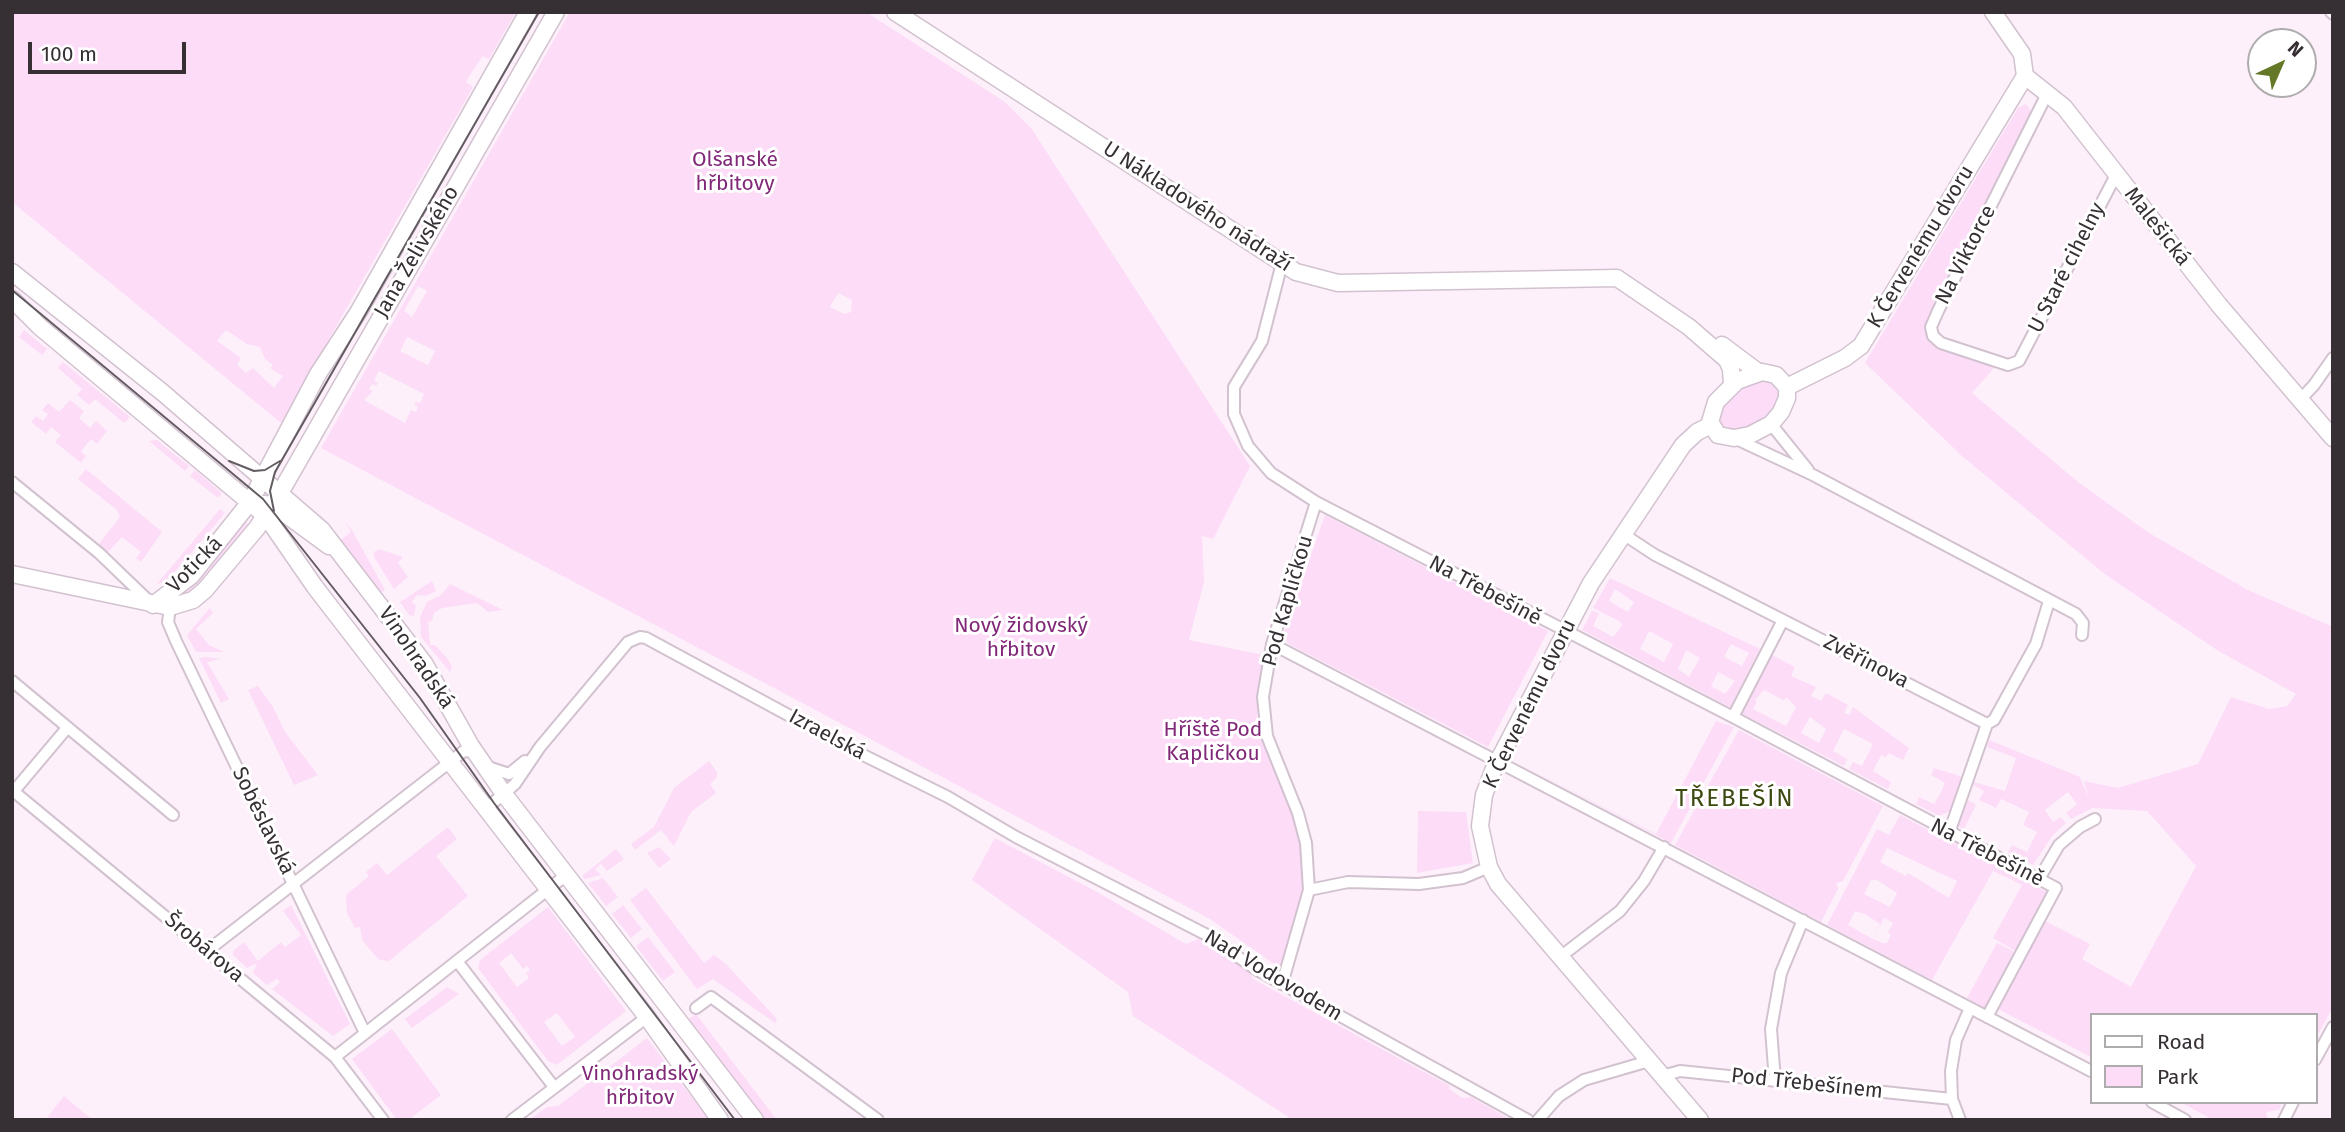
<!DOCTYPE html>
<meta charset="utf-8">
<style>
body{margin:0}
#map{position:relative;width:2345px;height:1132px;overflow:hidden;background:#fdf0fb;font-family:"Fira Sans",sans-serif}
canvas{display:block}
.frame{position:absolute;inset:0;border:14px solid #363035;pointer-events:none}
.legend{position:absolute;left:2090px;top:1013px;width:228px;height:91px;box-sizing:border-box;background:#fff;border:2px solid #afacae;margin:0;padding:9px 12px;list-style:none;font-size:21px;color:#363035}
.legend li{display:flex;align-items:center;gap:14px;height:35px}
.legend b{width:35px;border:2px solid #afacae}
.north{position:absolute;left:2247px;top:28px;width:70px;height:70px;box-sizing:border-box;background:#fff;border:2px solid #afacae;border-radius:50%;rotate:44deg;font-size:19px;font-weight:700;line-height:28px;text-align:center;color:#363035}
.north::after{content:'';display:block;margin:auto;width:24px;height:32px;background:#657827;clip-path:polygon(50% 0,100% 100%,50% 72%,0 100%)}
.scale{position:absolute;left:28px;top:42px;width:158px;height:32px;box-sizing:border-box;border:4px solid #363035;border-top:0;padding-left:9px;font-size:21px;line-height:24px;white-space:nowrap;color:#363035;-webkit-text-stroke:5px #fff;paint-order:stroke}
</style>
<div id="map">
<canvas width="2345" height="1132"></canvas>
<div class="frame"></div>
<ul class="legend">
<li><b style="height:9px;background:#fff"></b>Road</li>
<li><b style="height:19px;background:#fcdcf7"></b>Park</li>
</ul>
<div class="north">N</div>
<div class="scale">100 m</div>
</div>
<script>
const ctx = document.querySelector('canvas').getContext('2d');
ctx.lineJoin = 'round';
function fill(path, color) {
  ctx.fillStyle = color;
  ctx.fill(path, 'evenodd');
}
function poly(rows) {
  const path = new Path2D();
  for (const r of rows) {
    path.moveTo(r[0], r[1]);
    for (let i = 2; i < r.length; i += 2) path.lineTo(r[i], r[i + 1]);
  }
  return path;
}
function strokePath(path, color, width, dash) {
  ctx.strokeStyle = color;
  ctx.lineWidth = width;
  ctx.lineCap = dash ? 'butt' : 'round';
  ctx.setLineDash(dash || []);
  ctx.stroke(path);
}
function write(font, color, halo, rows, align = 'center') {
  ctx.font = font + ' "Fira Sans",sans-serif';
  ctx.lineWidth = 6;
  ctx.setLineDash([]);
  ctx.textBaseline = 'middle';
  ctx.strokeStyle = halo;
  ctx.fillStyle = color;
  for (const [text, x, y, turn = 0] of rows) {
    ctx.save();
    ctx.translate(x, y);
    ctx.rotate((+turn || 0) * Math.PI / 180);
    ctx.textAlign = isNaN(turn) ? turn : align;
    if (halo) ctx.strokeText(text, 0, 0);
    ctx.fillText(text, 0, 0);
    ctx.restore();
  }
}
fill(poly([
 [12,12,516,12,489,59,483,56,470,75,466,82,473,87,281,423,12,202],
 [226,330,247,344,260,347,265,359,273,365,270,368,283,376,274,388,253,368,246,373,237,365,241,358,217,341],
 [570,12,866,12,1005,102,1031,128,1250,466,1213,539,1202,536,1204,582,1189,640,1264,655,1257,718,1260,737,1296,819,1305,881,1280,968,1210,919,321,448],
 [418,286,427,291,412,317,404,311],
 [838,293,852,300,851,312,844,314,830,307],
 [407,337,435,351,428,365,400,351],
 [379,371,424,394,420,403,416,402,414,405,418,407,416,412,411,410,405,423,364,400,373,391,369,389,372,384,376,386,378,383,374,380],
 [2026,104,2031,111,1927,320,1926,336,1931,343,1994,368,1972,393,2078,482,2149,533,2248,590,2333,627,2333,1007,2315,1040,2315,1015,2091,1015,2091,1057,1998,1009,2043,920,2090,944,2082,959,2131,987,2196,866,2147,811,2092,808,2071,819,2066,813,2077,804,2068,792,2045,810,2053,822,2061,817,2066,823,2053,835,2033,865,2008,852,2012,845,2027,852,2037,832,2023,825,2029,812,2001,799,1996,808,1979,800,1984,791,1973,785,1974,782,2005,791,2016,758,1987,747,1989,740,2080,777,2089,798,2084,781,2118,788,2198,764,2231,697,2269,709,2287,706,2296,694,2217,650,2106,575,1963,457,1865,363,2018,108],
 [24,330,47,349,42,355,19,337],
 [63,362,130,417,124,423,95,399,89,405,77,395,82,389,58,368],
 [1757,381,1772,382,1780,388,1779,400,1772,411,1749,428,1736,431,1723,428,1719,419,1724,404,1742,388],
 [70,400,84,411,79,418,90,428,96,421,107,431,97,444,91,439,81,451,86,456,81,463,55,442,61,435,51,427,46,434,31,422,36,416,43,421,48,414,42,410,48,403,59,412],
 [157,440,189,466,185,471,149,441],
 [86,469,162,532,141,562,136,558,141,552,122,537,107,553,98,545,120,517,117,510,78,479],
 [195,470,222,493,218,498,190,476],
 [315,508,341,540,351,532,344,521,352,530,385,590,380,594],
 [220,509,225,513,181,565,165,582,157,584],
 [1325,515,1548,631,1488,747,1289,644,1285,639,1284,633],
 [245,521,251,527,212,574,191,592,181,597,180,594],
 [379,549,403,557,398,563,408,577,394,589,374,557,374,552],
 [1610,578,1760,649,1730,707,1582,630,1592,611,1599,613,1593,626,1613,637,1619,630,1622,625,1619,621,1593,608],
 [1615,589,1634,602,1628,612,1609,601],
 [1649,631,1673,644,1664,662,1640,649],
 [1731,644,1749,653,1742,666,1724,657],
 [1686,650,1700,658,1689,677,1678,669],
 [1718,672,1735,681,1725,694,1711,686],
 [432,581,436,591,426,596,417,595,412,602,416,606,414,616,409,615,400,602],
 [450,584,503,610,488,612,477,603,442,608,434,613,432,621,428,622,430,645,435,645,447,658,452,667,450,672,421,637,420,617,427,602,441,595],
 [210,608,213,613,196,629,209,645,224,652,196,652,187,635],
 [1772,655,1795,667,1791,676,1816,687,1811,696,1821,701,1826,693,1848,705,1844,713,1849,715,1853,707,1909,748,1903,760,1888,753,1886,757,1881,755,1873,771,1891,782,1888,789,1849,769,1853,762,1862,766,1873,744,1844,729,1833,751,1847,759,1844,766,1741,713],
 [1764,690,1783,700,1787,698,1796,707,1786,726,1753,709,1757,702,1755,700],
 [1810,717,1826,729,1819,743,1801,733],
 [206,657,221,659,207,662,229,699,221,703,199,658],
 [258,686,273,707,285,732,318,775,294,785,248,690],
 [1716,721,1734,727,1671,843,1514,761,1656,834],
 [1739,730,1883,806,1843,881,1836,883,1838,889,1821,922,1675,845],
 [709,761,717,772,717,777,710,784,716,793,691,812,674,846,661,830,635,850,631,844,654,827,674,788],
 [1934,768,1963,777,1950,811,1939,816,1916,804,1919,797,1934,804,1940,794,1945,783,1931,775],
 [1968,800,1976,805,1964,829,1958,826],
 [1418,811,1466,812,1473,863,1417,873],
 [1900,815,2047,892,2017,952,1993,938,2022,885,1993,871,1932,980,1827,925,1877,829,1889,835],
 [1887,848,1957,881,1949,898,1908,873,1906,876,1880,862],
 [1871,880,1877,880,1897,893,1890,907,1864,894],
 [1855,911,1865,914,1880,924,1873,939,1848,925],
 [1884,918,1893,923,1888,932,1891,935,1887,943,1882,943,1873,939],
 [448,827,457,839,436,856,468,896,389,961,379,960,362,940,360,927,355,928,347,913,346,895,369,876,366,872,377,863,387,875],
 [995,838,1099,893,1186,944,1201,938,1249,970,1253,979,1450,1086,1449,1089,1462,1098,1471,1097,1511,1120,1293,1120,1133,1016,1128,992,972,880],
 [659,847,671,859,659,868,647,853],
 [616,849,624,859,607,871,601,864,595,869,601,875,585,879,582,876],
 [603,878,618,897,606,906,588,883],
 [646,888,704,963,714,955,725,963,777,1019,775,1023,713,979,697,989,630,900],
 [291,905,350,1024,333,1036,272,989,280,982,277,979,267,985,253,973,257,963,247,968,233,955,233,951,244,942,258,961,281,942,285,947,301,935,283,911],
 [623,905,642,929,631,938,612,914],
 [548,907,626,1011,557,1065,548,1061,478,968,480,960],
 [511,953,523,969,527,966,530,970,526,973,529,978,517,987,499,963],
 [557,1013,575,1037,562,1046,544,1022],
 [648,937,675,972,663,981,636,946],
 [1997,943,2017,953,1990,1004,1985,1008,1967,998],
 [447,987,459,994,412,1028,405,1019],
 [696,1014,777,1120,765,1120,688,1020],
 [392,1029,441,1095,408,1120,397,1120,352,1059],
 [647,1038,709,1120,529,1120,547,1107,558,1106],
 [64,1096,83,1112,93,1120,45,1120],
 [2180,1102,2282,1102,2279,1110,2266,1112,2268,1120,2213,1120]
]), '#fcdcf7');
const street = poly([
 [2331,12,2333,14],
 [2048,92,1938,311,1931,327,1933,336,1941,343,2008,365,2019,361,2116,175],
 [1282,263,1262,341,1234,387,1234,414,1248,446,1271,473,1316,502,1733,717,2056,888,1987,1017],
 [2300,400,2314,385,2333,358],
 [1771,424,1808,470],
 [1734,438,1813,475,2076,614,2083,623,2082,635],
 [12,482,99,553,151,603],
 [1623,534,1655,555,1987,724],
 [170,607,168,622,176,641,365,1033],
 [1272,644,2091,1071],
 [12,681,173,815],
 [1733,717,1783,620],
 [1987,724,1994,720,2036,644,2049,601],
 [485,766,509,774,525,761],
 [12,790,335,1057,383,1120],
 [14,791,67,728],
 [487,808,515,784,540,747,628,642,640,637,646,638,849,748,948,797,1016,837,1205,934,1257,970,1528,1120],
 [1949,833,1987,724],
 [2039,879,2059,845,2080,827,2095,819],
 [1309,890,1348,882,1419,884,1463,878,1489,867],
 [207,951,464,751,475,752],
 [1560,957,1620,911,1644,881,1664,847],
 [457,961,554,1087],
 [1282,984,1309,890,1306,843,1298,813,1267,736,1263,697,1272,644,1316,502],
 [696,1008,711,997,878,1120],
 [335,1057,565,876],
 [2315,1060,2333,1027],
 [1662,1076,1680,1071,1952,1099],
 [1775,1081,1771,1029,1781,973,1803,920],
 [2152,1102,2185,1120],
 [512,1120,647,1017],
 [1538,1120,1559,1096,1584,1080,1649,1061],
 [1960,1120,1952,1099,1951,1071,1956,1040,1970,1008],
 [2284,1120,2293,1102]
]);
const secondary = poly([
 [895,12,1296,272,1338,283,1617,278,1689,327,1727,360,1731,369,1732,385],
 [1993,12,2022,54,2025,76],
 [2025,76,2064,107,2219,305,2333,438],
 [12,272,162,392,322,530,424,663,471,746,504,794,755,1120],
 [12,299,40,327,266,516,315,587,647,1017,720,1120],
 [1722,345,1758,372],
 [1762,372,1776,375,1787,387,1787,398,1781,412,1771,424,1750,435,1734,438,1718,435,1710,422,1716,402,1737,381,1762,372],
 [1787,387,1845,358,1861,346,2025,76],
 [263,504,273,505,329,546],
 [12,574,170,607,193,600,205,590,257,528,280,493,556,12],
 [153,605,191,576,250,502,318,374,359,311,528,12],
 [1700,1120,1498,884,1489,867,1480,826,1484,795,1493,771,1591,583,1683,445,1697,432,1711,425]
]);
strokePath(street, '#d2c2cf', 14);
strokePath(secondary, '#d2c2cf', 19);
strokePath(street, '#fff', 10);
strokePath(secondary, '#fff', 16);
strokePath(poly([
 [12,290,263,499,420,698,494,803,735,1120],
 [229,461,254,471,265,470,280,461],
 [274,511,270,491,275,472,539,12]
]), '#635c62', 2);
write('21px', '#812879', '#fff', [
 ["Olšanské",735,160],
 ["hřbitovy",735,184],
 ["Nový židovský",1021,626],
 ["hřbitov",1021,650],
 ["Hříště Pod",1213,730],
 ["Kapličkou",1213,754],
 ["Vinohradský",640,1074],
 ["hřbitov",640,1098]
]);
write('21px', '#363035', '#fff', [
 ["U Nákladového nádraží",1197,207,33],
 ["Malešická",2157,227,52],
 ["K Červenému dvoru",1921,247,-59],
 ["Jana Želivského",417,252,-60],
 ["Na Viktorce",1966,255,-63],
 ["U Staré cihelny",2067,268,-63],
 ["Votická",195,565,-46],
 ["Na Třebešíně",1485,591,28],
 ["Pod Kapličkou",1288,601,-74],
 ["Vinohradská",416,658,56],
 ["Zvěřinova",1866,662,27],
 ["K Červenému dvoru",1530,704,-64],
 ["Izraelská",827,735,28],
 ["Soběslavská",263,821,64],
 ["Na Třebešíně",1987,853,27],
 ["Šrobárova",204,948,40],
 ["Nad Vodovodem",1273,976,31],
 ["Pod Třebešínem",1807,1084,6]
]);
ctx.letterSpacing = '2px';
write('24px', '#3d4911', '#fff', [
 ["TŘEBEŠÍN",1735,799]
]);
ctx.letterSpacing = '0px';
</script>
